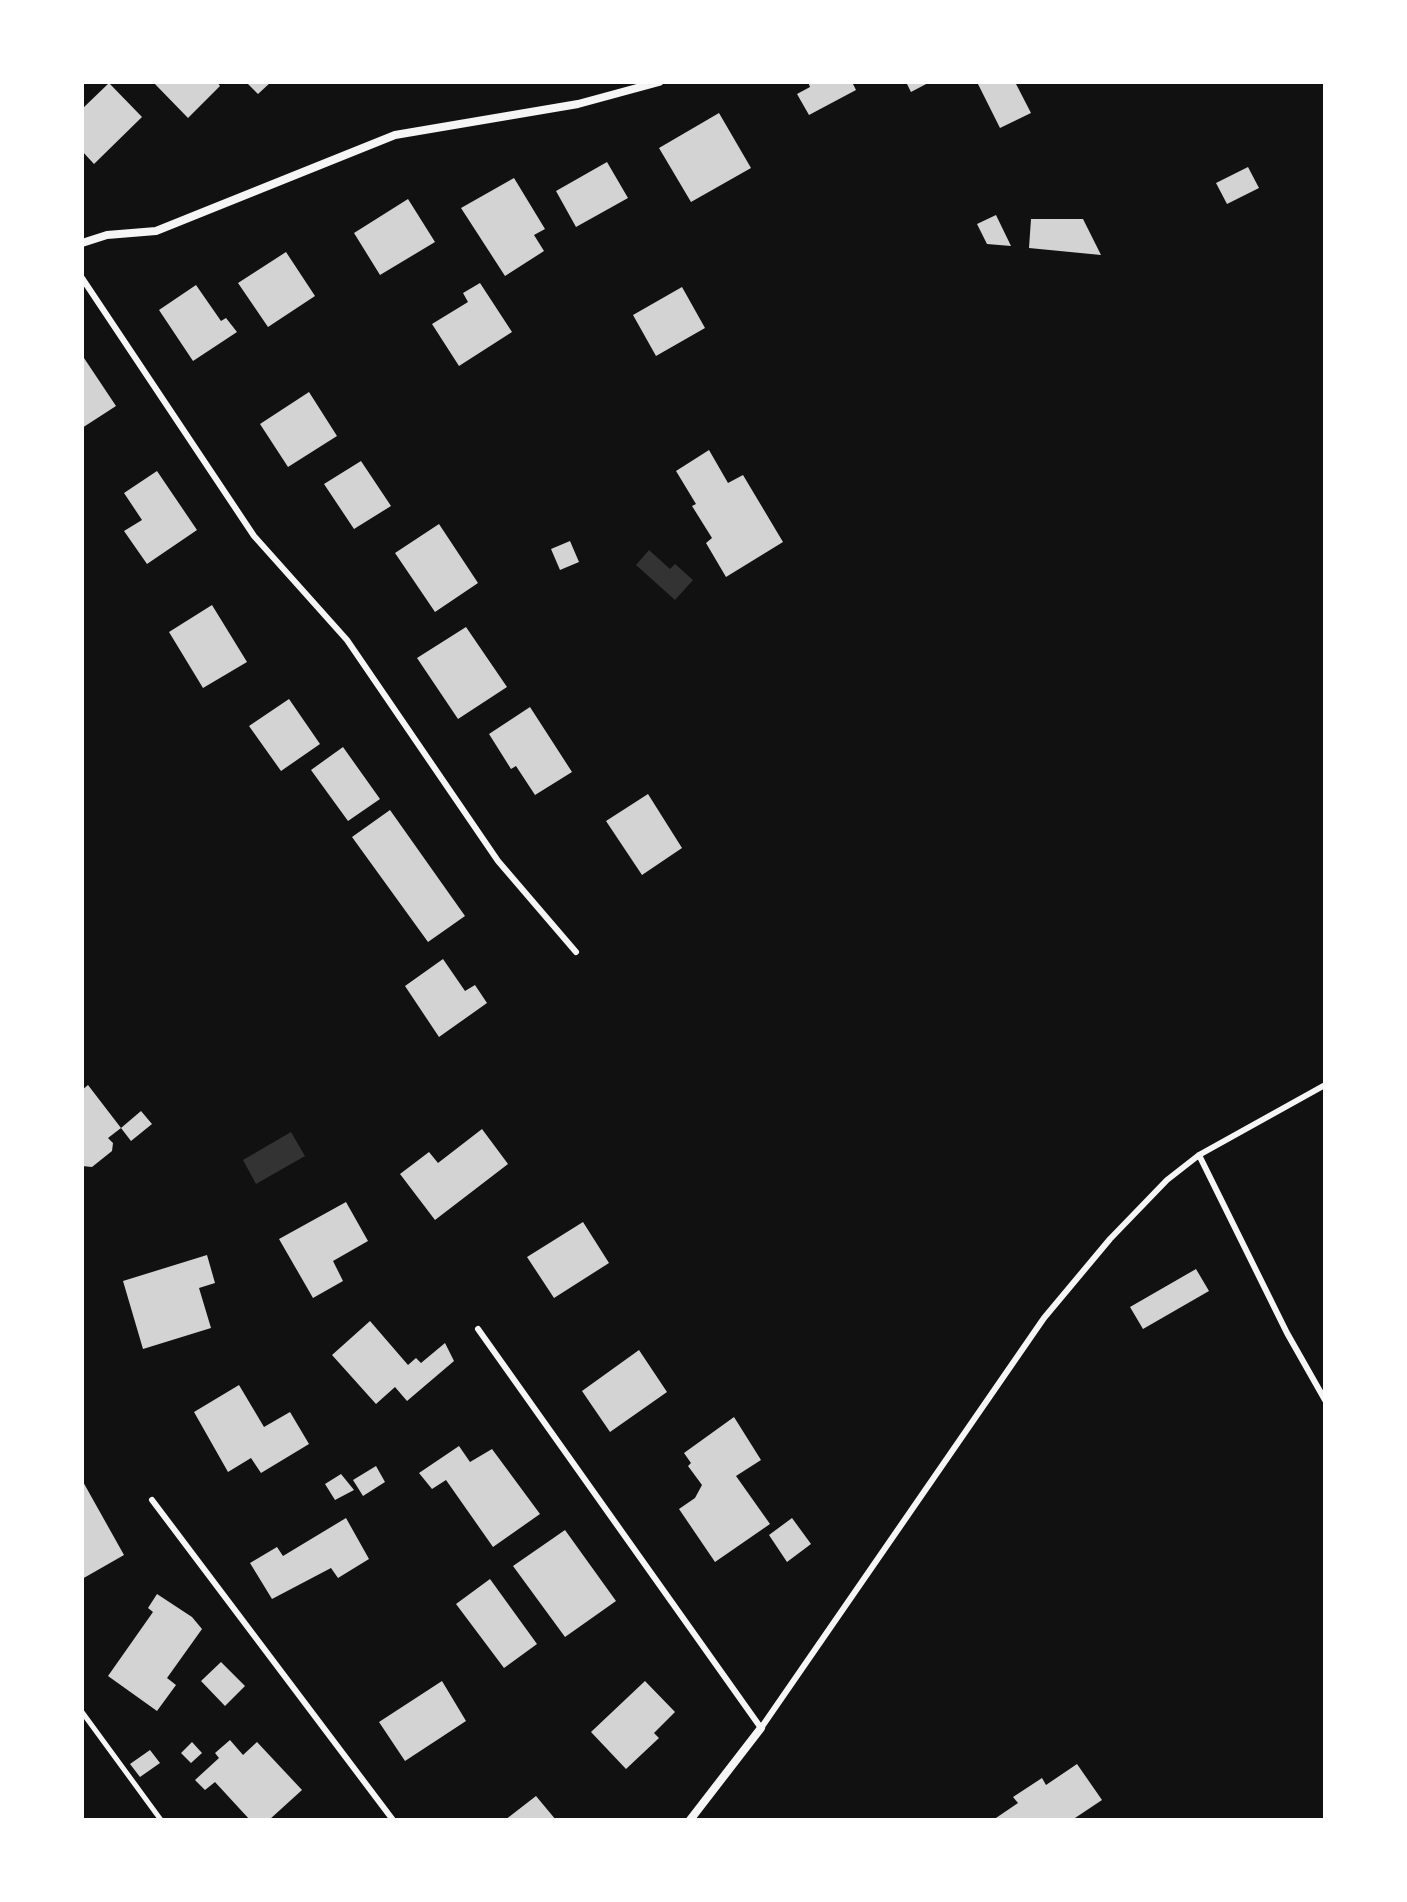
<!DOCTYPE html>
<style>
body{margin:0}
#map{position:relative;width:1407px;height:1902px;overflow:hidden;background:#111;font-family:Quicksand,sans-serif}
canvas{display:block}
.frame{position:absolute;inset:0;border:84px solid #fff;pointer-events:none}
</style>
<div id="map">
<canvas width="1407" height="1902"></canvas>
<div class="frame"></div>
</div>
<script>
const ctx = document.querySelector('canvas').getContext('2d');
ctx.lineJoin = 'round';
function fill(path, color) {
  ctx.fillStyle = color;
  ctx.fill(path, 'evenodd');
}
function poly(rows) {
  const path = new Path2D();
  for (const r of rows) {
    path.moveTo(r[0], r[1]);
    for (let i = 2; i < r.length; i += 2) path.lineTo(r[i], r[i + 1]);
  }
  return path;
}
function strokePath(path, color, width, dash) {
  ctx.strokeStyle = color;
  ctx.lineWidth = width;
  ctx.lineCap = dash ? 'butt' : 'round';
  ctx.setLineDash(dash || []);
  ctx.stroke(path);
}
fill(poly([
 [649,550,670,569,675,564,693,580,675,600,636,565],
 [291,1132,305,1156,256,1184,243,1160]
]), '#333');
fill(poly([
 [153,82,217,82,220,86,188,118],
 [246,82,271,82,258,94],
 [808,82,852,82,856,90,809,115,797,94,810,87],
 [906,82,930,82,911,92],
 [977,82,1015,82,1031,113,1000,128],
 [109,83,142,117,94,164,82,151,82,109],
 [719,113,751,168,691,202,659,148],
 [607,162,628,198,576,227,556,191],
 [1248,167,1259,188,1227,204,1216,183],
 [514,178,545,229,534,235,544,251,505,276,461,208],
 [408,199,435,242,380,275,354,233],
 [996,215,1011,246,987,244,977,224],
 [1031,219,1083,219,1101,255,1029,248],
 [286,252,315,296,268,327,238,283],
 [480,283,512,332,459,366,432,324,468,302,463,293],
 [196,285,221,321,226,318,237,332,193,361,159,310],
 [682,287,705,328,656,356,633,315],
 [82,355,116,406,82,428],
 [309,392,337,436,288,467,260,424],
 [709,450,728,483,743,475,783,542,726,577,706,543,712,538,692,506,696,504,676,471],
 [361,461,391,506,354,529,324,484],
 [157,471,197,530,147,564,124,531,142,520,124,493],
 [439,524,478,583,435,612,395,553],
 [570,541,579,562,560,570,551,549],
 [212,605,247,662,203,688,169,632],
 [466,627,507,687,458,719,417,658],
 [289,699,320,744,281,771,249,726],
 [530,707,572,772,535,795,516,766,511,769,489,734],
 [343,747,380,799,348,821,311,770],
 [648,794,682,848,642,875,606,821],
 [390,810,465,916,428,942,352,837],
 [443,959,465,991,475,985,487,1003,439,1037,405,986],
 [88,1085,121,1128,141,1111,152,1124,131,1141,121,1128,108,1138,113,1143,112,1151,92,1167,82,1166,82,1090],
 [482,1129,508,1164,435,1220,400,1174,429,1152,438,1163],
 [346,1202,368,1241,333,1261,343,1281,313,1298,279,1239],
 [583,1222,609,1263,554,1298,527,1257],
 [207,1255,215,1283,199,1288,211,1328,143,1349,123,1281],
 [1196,1269,1209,1291,1143,1329,1130,1307],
 [370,1321,408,1365,416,1358,421,1363,445,1343,454,1361,407,1401,395,1387,376,1404,332,1355],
 [639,1350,667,1392,610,1432,582,1391],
 [239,1385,264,1427,290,1412,309,1444,261,1473,251,1458,228,1472,194,1412],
 [734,1417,761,1460,736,1476,770,1524,715,1562,679,1509,695,1498,702,1485,688,1466,691,1463,684,1453],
 [459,1446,470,1462,492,1449,540,1514,493,1547,446,1480,432,1489,419,1473],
 [376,1466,385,1482,363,1496,353,1480],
 [341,1474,354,1490,335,1500,325,1484],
 [82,1480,124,1555,82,1579],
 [346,1518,369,1559,338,1578,331,1568,272,1599,250,1563,277,1547,283,1556],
 [792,1518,811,1544,787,1562,769,1535],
 [565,1530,616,1601,565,1637,513,1566],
 [490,1579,537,1644,504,1668,456,1604],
 [157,1594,192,1617,202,1629,167,1678,176,1685,157,1711,108,1676,153,1612,148,1608],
 [221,1662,245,1686,225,1706,201,1681],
 [442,1681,466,1721,405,1761,379,1722],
 [645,1681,675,1712,654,1733,659,1738,626,1769,591,1732],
 [230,1740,243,1755,257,1742,302,1790,269,1820,250,1820,215,1782,205,1790,195,1780,219,1758,215,1753],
 [192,1742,202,1753,191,1763,181,1753],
 [150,1750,160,1763,140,1777,130,1764],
 [1077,1764,1102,1800,1072,1820,993,1820,1018,1803,1013,1797,1042,1778,1046,1785],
 [536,1796,556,1820,505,1820]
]), '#d3d3d3');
strokePath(poly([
 [82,1712,161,1820]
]), '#f5f5f5', 5);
strokePath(poly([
 [82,278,254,536,347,640,498,861,576,952],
 [1199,1155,1287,1333,1325,1400],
 [478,1329,761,1728,1044,1318,1110,1239,1167,1180,1199,1155,1325,1085],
 [152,1500,393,1820]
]), '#f5f5f5', 6);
strokePath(poly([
 [82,243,107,235,156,231,395,135,578,104,659,82],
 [690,1820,761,1728]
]), '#f5f5f5', 8);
</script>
